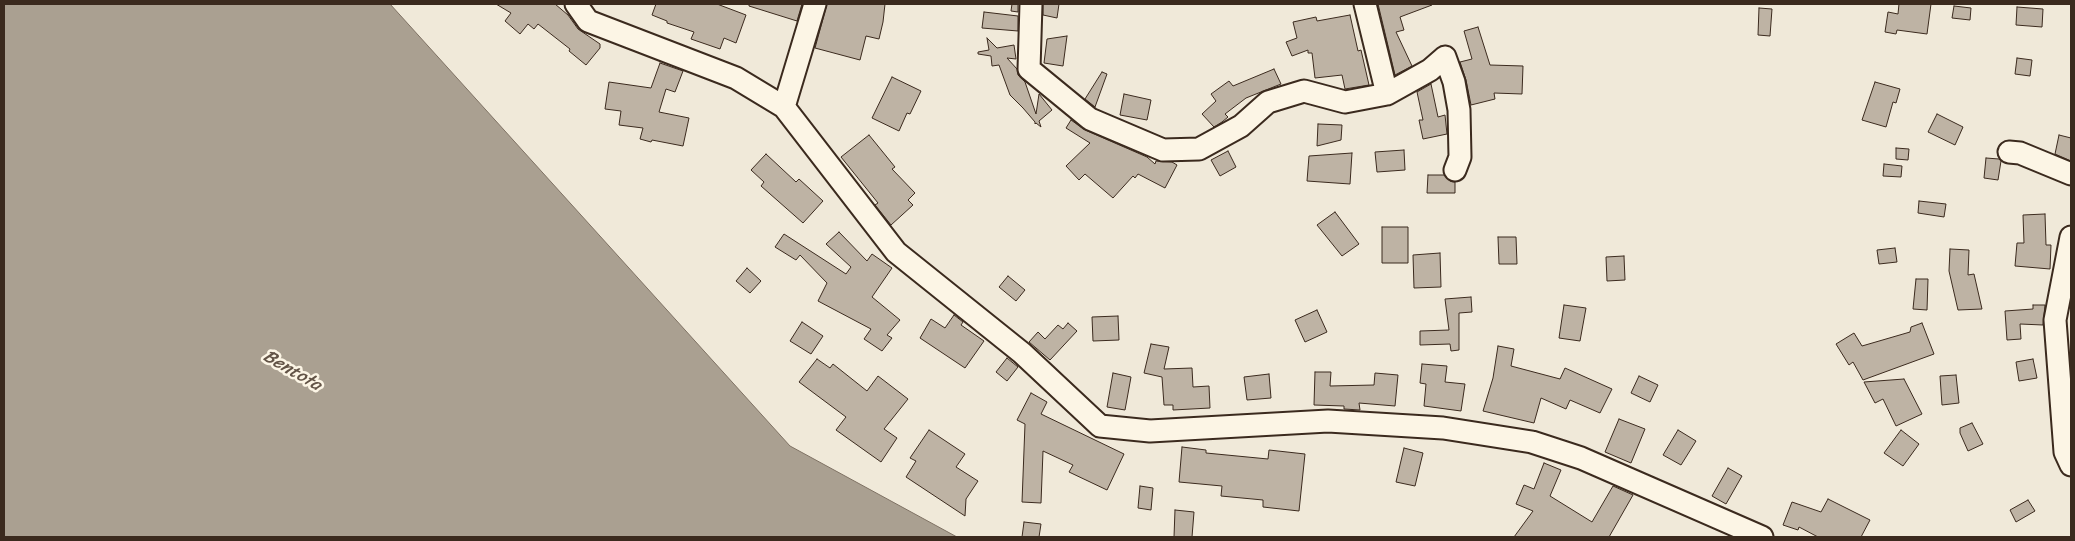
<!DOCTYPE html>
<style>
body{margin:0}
#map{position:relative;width:2075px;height:541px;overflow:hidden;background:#f0e9d9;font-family:Sriracha,sans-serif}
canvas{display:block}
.frame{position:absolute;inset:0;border:5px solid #3b2a1e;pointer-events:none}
</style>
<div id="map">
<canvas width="2075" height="541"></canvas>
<div class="frame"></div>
</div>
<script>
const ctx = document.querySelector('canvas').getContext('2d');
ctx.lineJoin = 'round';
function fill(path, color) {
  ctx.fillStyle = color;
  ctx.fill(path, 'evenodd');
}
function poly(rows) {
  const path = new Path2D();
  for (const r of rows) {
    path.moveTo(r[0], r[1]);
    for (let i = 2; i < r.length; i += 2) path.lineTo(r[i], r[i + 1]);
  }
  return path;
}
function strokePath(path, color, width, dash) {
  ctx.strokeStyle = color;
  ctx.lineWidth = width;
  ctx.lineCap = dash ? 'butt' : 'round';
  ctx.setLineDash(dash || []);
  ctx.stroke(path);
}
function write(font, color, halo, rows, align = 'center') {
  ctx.font = font + ' Sriracha,sans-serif';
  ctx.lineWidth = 5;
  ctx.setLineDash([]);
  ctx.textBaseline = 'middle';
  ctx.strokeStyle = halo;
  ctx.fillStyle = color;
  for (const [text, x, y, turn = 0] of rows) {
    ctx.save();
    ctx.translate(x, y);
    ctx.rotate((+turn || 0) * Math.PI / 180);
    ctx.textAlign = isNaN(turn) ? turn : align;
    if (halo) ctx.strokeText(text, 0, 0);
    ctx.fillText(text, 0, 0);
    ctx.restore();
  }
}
const water = poly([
 [4,4,390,4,790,446,957,537,4,537,4,4]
]);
fill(water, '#aaa091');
strokePath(water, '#7e7163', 1);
const building = poly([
 [496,4,555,4,568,15,578,29,600,44,600,48,586,65,569,51,570,49,538,24,534,29,528,24,520,34,505,21,511,13,496,4],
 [656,4,717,4,746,15,736,43,724,38,720,49,691,39,694,32,667,23,667,21,652,15,656,4],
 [749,4,802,4,797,21,749,6,749,4],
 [827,4,885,4,883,22,879,39,866,36,860,60,815,48,827,4],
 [1012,4,1018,4,1018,12,1011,11,1012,4],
 [1043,4,1059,4,1057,18,1043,15,1043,4],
 [1378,4,1431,4,1432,5,1400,17,1404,30,1396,32,1412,66,1395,75,1378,4],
 [1899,4,1931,4,1927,34,1897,30,1896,34,1885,32,1888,12,1898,14,1899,4],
 [1954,6,1971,8,1970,20,1952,18,1954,6],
 [2017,7,2043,9,2042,27,2016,25,2017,7],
 [1759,8,1772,9,1770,36,1758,35,1759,8],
 [984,12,1018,16,1018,31,982,28,984,12],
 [1350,15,1358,51,1361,50,1369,85,1345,89,1342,75,1315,78,1312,53,1308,53,1308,50,1292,56,1286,42,1297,38,1293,22,1316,17,1317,21,1350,15],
 [1478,27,1490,65,1523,66,1522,94,1494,93,1495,99,1471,105,1466,80,1460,62,1472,59,1464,31,1478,27],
 [1067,36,1063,66,1044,63,1047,39,1067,36],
 [987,38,997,48,1014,45,1016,59,1007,58,1017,69,1018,75,1025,82,1036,114,1039,94,1052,110,1039,121,1041,127,1036,123,1035,124,1035,122,1023,108,1010,95,999,65,992,66,991,56,978,54,978,52,989,50,987,38],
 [2017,58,2032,60,2030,76,2015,74,2017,58],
 [660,63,683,71,675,92,666,89,659,112,689,118,683,146,652,140,651,142,640,139,643,128,619,125,621,111,605,109,609,82,651,88,660,63],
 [1274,69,1281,84,1246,98,1225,114,1228,117,1222,122,1214,127,1202,114,1216,101,1211,94,1229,81,1233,86,1274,69],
 [1102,72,1107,74,1095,107,1085,99,1102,72],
 [892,77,921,91,910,114,907,113,899,131,872,118,892,77],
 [1875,82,1900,89,1896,103,1893,102,1886,127,1862,120,1875,82],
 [1431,84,1438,117,1445,115,1447,134,1423,139,1419,120,1423,120,1417,92,1431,84],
 [1124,94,1151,100,1147,120,1120,115,1124,94],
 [1937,114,1963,127,1955,145,1928,132,1937,114],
 [1071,120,1085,130,1147,157,1155,164,1156,161,1172,162,1177,165,1165,188,1138,174,1135,178,1133,176,1113,198,1085,174,1079,180,1066,166,1090,143,1066,128,1071,120],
 [1318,124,1342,125,1341,140,1317,146,1318,124],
 [869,135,895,167,892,169,915,193,908,200,913,205,891,225,875,205,878,203,841,157,869,135],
 [2059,135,2071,138,2071,161,2055,154,2059,135],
 [1896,148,1909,149,1908,160,1896,159,1896,148],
 [1404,150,1405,170,1377,172,1375,152,1404,150],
 [1228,151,1236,167,1220,176,1211,160,1228,151],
 [1352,153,1350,184,1307,181,1309,156,1352,153],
 [766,154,796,182,799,179,823,201,803,223,761,186,764,182,751,170,766,154],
 [1986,158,1999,159,2001,161,1998,180,1984,178,1986,158],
 [1884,164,1902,166,1901,177,1883,176,1884,164],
 [1428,175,1444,175,1450,181,1455,182,1455,193,1427,193,1428,175],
 [1919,201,1946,204,1944,217,1918,213,1919,201],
 [1335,212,1359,244,1342,256,1317,225,1335,212],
 [2045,214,2046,245,2051,245,2050,269,2015,266,2017,243,2024,243,2023,215,2045,214],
 [1382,227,1408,227,1408,263,1382,263,1382,227],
 [839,232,867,261,872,254,892,268,872,297,900,320,887,335,892,338,882,351,864,339,871,329,818,301,827,283,800,255,796,260,775,247,784,234,846,274,851,267,826,244,839,232],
 [1498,237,1516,237,1517,264,1499,264,1498,237],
 [1895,248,1897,262,1879,264,1877,250,1895,248],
 [1950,249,1969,250,1968,275,1974,274,1982,309,1958,310,1949,271,1950,249],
 [1440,253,1441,287,1414,288,1413,255,1440,253],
 [1624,256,1625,280,1607,281,1606,257,1624,256],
 [747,268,761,281,750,293,736,281,747,268],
 [1008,276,1025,290,1016,301,999,287,1008,276],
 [1916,279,1928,279,1927,310,1913,309,1916,279],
 [1471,297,1472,312,1459,313,1459,350,1451,351,1450,344,1420,345,1420,331,1449,330,1445,299,1471,297],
 [1564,305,1586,308,1580,341,1559,338,1564,305],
 [2033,305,2045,305,2043,325,2020,324,2021,339,2007,340,2005,311,2033,309,2033,305],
 [1317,310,1327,332,1305,342,1295,320,1317,310],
 [954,315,963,322,961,325,984,341,965,368,920,338,931,319,945,328,954,315],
 [1118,316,1119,340,1093,341,1092,317,1118,316],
 [802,322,823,336,811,354,790,341,802,322],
 [1068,323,1077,331,1050,360,1029,342,1038,332,1045,339,1058,325,1063,329,1068,323],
 [1922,323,1934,354,1863,380,1853,362,1849,365,1836,344,1854,333,1862,346,1910,332,1911,327,1922,323],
 [1151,344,1169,347,1164,369,1192,368,1193,387,1209,386,1210,408,1173,410,1173,405,1164,405,1162,377,1144,373,1151,344],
 [1498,346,1514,349,1511,366,1560,379,1565,368,1612,389,1600,413,1570,400,1566,409,1541,398,1534,423,1483,411,1493,378,1498,346],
 [1007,358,1018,367,1007,381,996,372,1007,358],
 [817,359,830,368,833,364,867,391,878,376,908,399,884,429,897,438,881,462,836,430,846,417,799,382,817,359],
 [2033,359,2037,378,2019,381,2016,362,2033,359],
 [1422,364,1447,366,1445,382,1465,384,1461,411,1424,406,1426,384,1420,383,1422,364],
 [1315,372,1331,372,1330,386,1374,385,1375,373,1398,375,1395,406,1359,403,1360,410,1344,409,1344,406,1314,405,1315,372],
 [1113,373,1131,377,1125,410,1107,407,1113,373],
 [1269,374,1271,398,1247,400,1244,377,1269,374],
 [1956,375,1959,403,1942,405,1940,376,1956,375],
 [1639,376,1658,385,1650,402,1631,393,1639,376],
 [1904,379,1922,414,1896,426,1883,399,1875,403,1864,382,1904,379],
 [1031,393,1047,402,1041,414,1124,454,1107,490,1069,472,1073,465,1043,451,1041,503,1022,502,1025,424,1017,420,1031,393],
 [1619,419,1645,429,1631,463,1605,452,1619,419],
 [1972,423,1983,444,1968,451,1960,433,1960,428,1972,423],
 [929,430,965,454,956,467,978,481,966,499,965,516,906,477,916,461,910,458,929,430],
 [1678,430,1696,441,1681,465,1663,455,1678,430],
 [1901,430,1919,444,1903,466,1884,453,1901,430],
 [1182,447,1206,450,1206,453,1268,459,1269,450,1305,454,1299,511,1263,507,1263,500,1221,496,1222,486,1179,482,1182,447],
 [1404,448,1423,453,1415,486,1396,482,1404,448],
 [1544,463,1561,470,1550,496,1592,522,1613,486,1633,495,1609,537,1514,537,1533,511,1516,504,1524,485,1534,489,1544,463],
 [1728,468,1742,476,1726,504,1712,496,1728,468],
 [1140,486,1153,488,1151,510,1138,508,1140,486],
 [1828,499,1870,520,1861,537,1818,537,1799,527,1798,530,1783,525,1792,502,1821,512,1828,499],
 [2028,500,2035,511,2016,522,2010,510,2028,500],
 [1175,510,1194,512,1192,537,1174,537,1175,510],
 [1024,522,1041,524,1039,537,1022,537,1024,522]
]);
fill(building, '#beb3a4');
strokePath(building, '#3b2a1e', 1);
const minor = poly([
 [576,4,588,21,736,78,784,107,896,252,1022,353,1100,426,1150,431,1328,421,1443,428,1532,442,1581,458,1762,537],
 [1031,4,1029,69,1090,119,1163,150,1199,149,1241,126,1268,102,1304,91,1345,102,1387,94,1365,4],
 [1387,94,1430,70,1445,57,1454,82,1459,110,1460,157,1455,170],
 [784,107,815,4],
 [2009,152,2020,153,2071,174],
 [2071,237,2055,320,2065,452,2071,465]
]);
strokePath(minor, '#3b2a1e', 25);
strokePath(minor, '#fcf5e5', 21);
write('italic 18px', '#625346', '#fcf5e5', [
 ["Bentota",292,371,30]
]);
</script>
